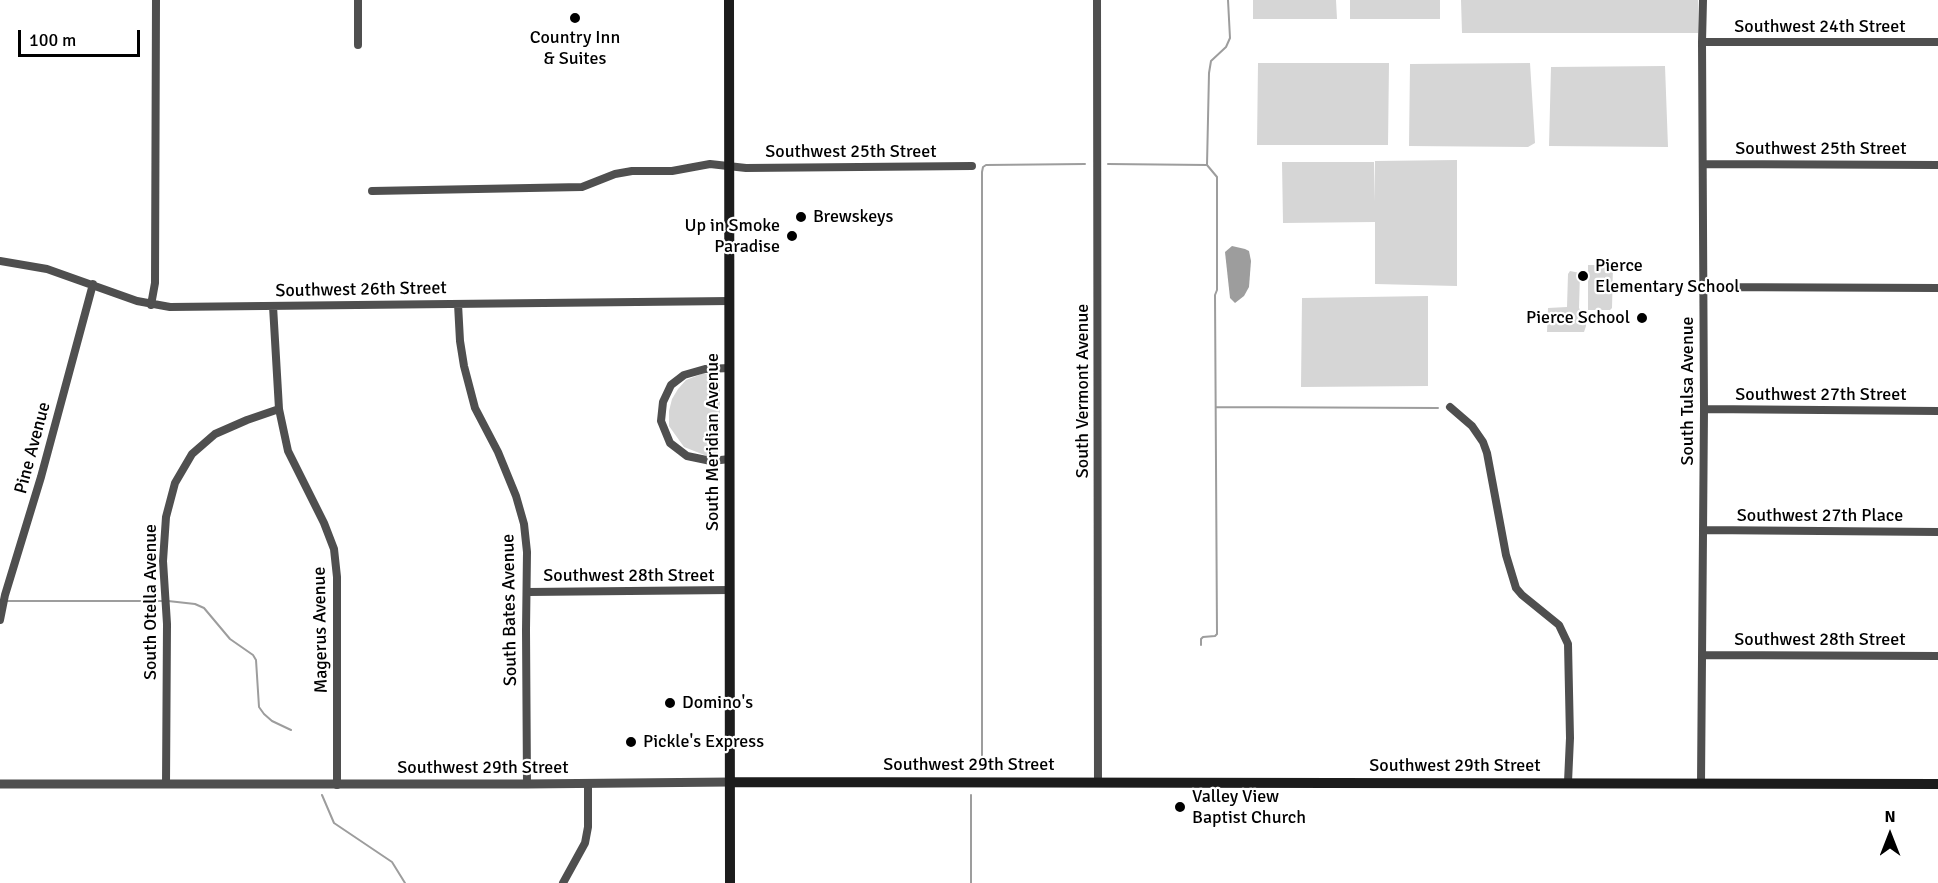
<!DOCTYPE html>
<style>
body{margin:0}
#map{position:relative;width:1938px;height:883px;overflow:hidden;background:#fff;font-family:Signika,sans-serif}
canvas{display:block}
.north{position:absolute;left:1860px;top:805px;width:60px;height:60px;-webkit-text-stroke:4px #fff;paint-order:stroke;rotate:0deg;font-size:16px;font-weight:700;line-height:24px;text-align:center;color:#000}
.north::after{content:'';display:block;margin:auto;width:21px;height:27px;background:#000;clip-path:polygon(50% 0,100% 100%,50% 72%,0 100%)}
.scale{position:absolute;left:18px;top:30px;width:122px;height:27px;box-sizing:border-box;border:3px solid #000;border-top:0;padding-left:8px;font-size:18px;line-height:21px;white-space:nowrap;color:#000;-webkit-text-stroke:4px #fff;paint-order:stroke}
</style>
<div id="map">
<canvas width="1938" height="883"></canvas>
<div class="north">N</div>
<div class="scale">100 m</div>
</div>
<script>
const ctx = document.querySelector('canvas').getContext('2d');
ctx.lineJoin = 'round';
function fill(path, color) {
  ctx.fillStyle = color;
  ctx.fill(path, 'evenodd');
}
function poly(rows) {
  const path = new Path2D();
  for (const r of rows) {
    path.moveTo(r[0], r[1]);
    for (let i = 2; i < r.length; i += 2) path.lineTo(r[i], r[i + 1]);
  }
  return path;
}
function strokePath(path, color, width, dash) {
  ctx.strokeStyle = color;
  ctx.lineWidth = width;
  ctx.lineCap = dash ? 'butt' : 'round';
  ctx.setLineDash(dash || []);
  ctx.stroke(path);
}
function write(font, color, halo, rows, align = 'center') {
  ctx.font = font + ' Signika,sans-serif';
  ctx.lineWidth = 4.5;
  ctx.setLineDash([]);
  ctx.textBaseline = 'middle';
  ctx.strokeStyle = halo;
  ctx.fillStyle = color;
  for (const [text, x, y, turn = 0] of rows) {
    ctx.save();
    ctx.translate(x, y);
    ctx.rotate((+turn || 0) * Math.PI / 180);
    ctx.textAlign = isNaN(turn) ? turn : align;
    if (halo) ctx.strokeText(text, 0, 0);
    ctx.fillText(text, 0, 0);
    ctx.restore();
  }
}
fill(poly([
 [1253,0,1336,0,1337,19,1253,19],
 [1350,0,1440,0,1440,19,1350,19],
 [1461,0,1698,0,1698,33,1462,33],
 [1258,63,1389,63,1388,145,1257,145],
 [1530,63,1535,143,1528,147,1409,146,1410,64],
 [1665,66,1668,147,1549,146,1551,67],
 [1457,160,1457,286,1375,284,1375,222,1283,223,1282,162,1374,162,1375,202,1375,161],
 [1588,265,1613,265,1612,308,1610,310,1588,310],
 [1570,271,1580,273,1579,308,1586,320,1586,326,1584,332,1547,332,1548,308,1567,307,1568,274],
 [1428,296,1428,386,1301,387,1302,298],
 [704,373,717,377,720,384,720,446,718,452,714,455,707,456,684,447,669,426,669,411,672,399,678,389,686,380]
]), '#d6d6d6');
fill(poly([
 [1232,246,1245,249,1249,251,1251,261,1249,287,1244,296,1235,303,1230,298,1225,252]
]), '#9d9d9d');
strokePath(poly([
 [1108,164,1207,165],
 [1216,407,1438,408],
 [6,601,163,601],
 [168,601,195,604,204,608,230,639,253,655,256,660,259,707,264,714,272,721,291,730],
 [1201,645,1201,639,1203,637,1215,636,1217,634,1215,295,1217,290,1217,177,1207,165,1209,73,1211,61,1226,47,1230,38,1228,0],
 [982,769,982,172,983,167,986,165,1085,164],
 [322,795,334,823,392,862,405,883],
 [971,883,971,795]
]), '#9d9d9d', 2);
strokePath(poly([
 [1097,0,1098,782],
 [1702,42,1938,42],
 [358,45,358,0],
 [1704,164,1938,165],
 [372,191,582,187,615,174,632,171,672,171,710,164,746,168,972,166],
 [0,261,47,269,137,301,170,307,730,301],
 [1704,287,1938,288],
 [458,304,460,341,464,366,475,408,498,452,516,496,524,524,527,552,526,630,527,784],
 [151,305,155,283,156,0],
 [273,306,279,409,288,451,324,523,334,549,337,577,337,785],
 [730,368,705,369,684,375,671,385,663,402,661,421,670,443,687,456,711,461,730,459],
 [1450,407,1472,426,1483,442,1487,453,1506,555,1516,588,1522,595,1559,625,1568,644,1570,738,1568,782],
 [1704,409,1938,411],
 [1703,530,1938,532],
 [528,592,730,590],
 [0,620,5,595,41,477,93,284],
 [1703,655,1938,656],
 [1701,783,1704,409,1702,42,1703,0],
 [166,784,167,624,163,561,166,517,175,483,192,454,215,434,247,420,279,409],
 [563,883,585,843,588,827,588,784]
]), '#4f4f4f', 8);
strokePath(poly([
 [0,784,527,784,730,782]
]), '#4f4f4f', 9);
strokePath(poly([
 [729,0,730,883],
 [730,782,1938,784]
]), '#1c1c1c', 10);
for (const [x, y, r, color] of [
 [575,18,6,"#000"],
 [801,217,6,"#000"],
 [792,236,6,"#000"],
 [1583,276,6,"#000"],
 [1642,318,6,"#000"],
 [670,703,6,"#000"],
 [631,742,6,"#000"],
 [1180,807,6,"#000"]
]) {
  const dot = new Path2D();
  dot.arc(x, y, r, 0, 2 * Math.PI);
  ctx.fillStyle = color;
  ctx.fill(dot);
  strokePath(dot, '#fff', 2);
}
write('18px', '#000', '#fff', [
 ["Southwest 24th Street",1820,27],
 ["Southwest 25th Street",1821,149],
 ["Southwest 25th Street",851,152],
 ["Southwest 26th Street",361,290,-1],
 ["South Vermont Avenue",1083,391,-90],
 ["South Tulsa Avenue",1688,391,-90],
 ["Southwest 27th Street",1821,395],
 ["South Meridian Avenue",713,442,-90],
 ["Pine Avenue",33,448,-75],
 ["Southwest 27th Place",1820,516],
 ["Southwest 28th Street",629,576],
 ["South Otella Avenue",151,602,-90],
 ["South Bates Avenue",510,610,-91],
 ["Magerus Avenue",321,630,-91],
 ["Southwest 28th Street",1820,640],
 ["Southwest 29th Street",969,765],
 ["Southwest 29th Street",1455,766],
 ["Southwest 29th Street",483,768]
]);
write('18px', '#000', '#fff', [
 ["Country Inn",575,38,"center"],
 ["& Suites",575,59,"center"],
 ["Brewskeys",813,217],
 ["Up in Smoke",780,226,"right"],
 ["Paradise",780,247,"right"],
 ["Pierce",1595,266],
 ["Elementary School",1595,287],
 ["Pierce School",1630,318,"right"],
 ["Domino's",682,703],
 ["Pickle's Express",643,742],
 ["Valley View",1192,797],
 ["Baptist Church",1192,818]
], 'left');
</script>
